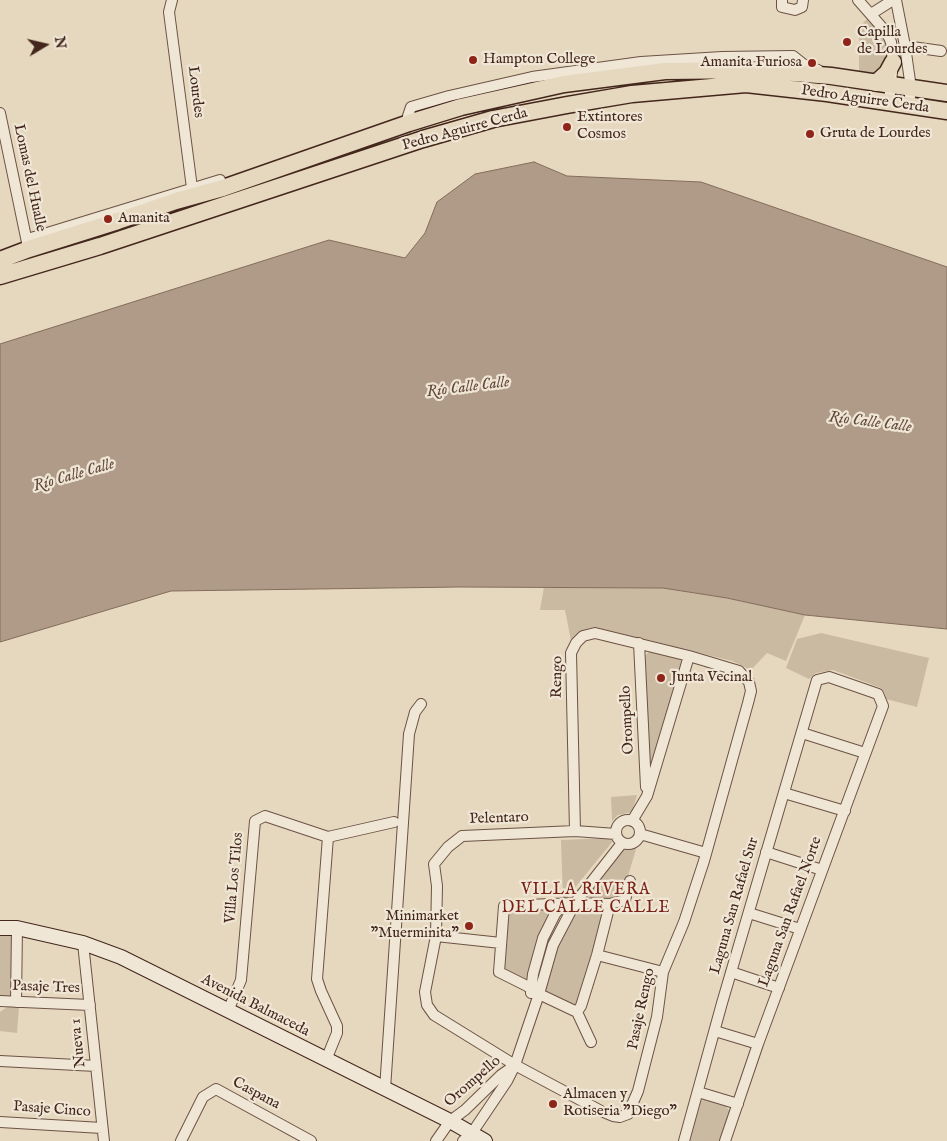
<!DOCTYPE html>
<meta charset="utf-8">
<style>
body{margin:0}
#map{position:relative;width:947px;height:1141px;overflow:hidden;background:#e6d8be;font-family:"IM FELL English",serif}
canvas{display:block}
.north{position:absolute;left:20px;top:20px;width:50px;height:50px;-webkit-text-stroke:4px #efe6d5;paint-order:stroke;rotate:81deg;font-size:14px;font-weight:700;line-height:20px;text-align:center;color:#43261c}
.north::after{content:'';display:block;margin:auto;width:18px;height:22px;background:#43261c;clip-path:polygon(50% 0,100% 100%,50% 72%,0 100%)}
</style>
<div id="map">
<canvas width="947" height="1141"></canvas>
<div class="north">N</div>
</div>
<script>
const ctx = document.querySelector('canvas').getContext('2d');
ctx.lineJoin = 'round';
function fill(path, color) {
  ctx.fillStyle = color;
  ctx.fill(path, 'evenodd');
}
function poly(rows) {
  const path = new Path2D();
  for (const r of rows) {
    if (r.length === 3) {
      path.moveTo(r[0] + r[2], r[1]);
      path.arc(r[0], r[1], r[2], 0, 2 * Math.PI);
      continue;
    }
    path.moveTo(r[0], r[1]);
    for (let i = 2; i < r.length; i += 2) path.lineTo(r[i], r[i + 1]);
  }
  return path;
}
function strokePath(path, color, width, dash) {
  ctx.strokeStyle = color;
  ctx.lineWidth = width;
  ctx.lineCap = dash ? 'butt' : 'round';
  ctx.setLineDash(dash || []);
  ctx.stroke(path);
}
function write(font, color, halo, rows, align = 'center') {
  ctx.font = font + ' "IM FELL English",serif';
  ctx.lineWidth = 4.5;
  ctx.setLineDash([]);
  ctx.textBaseline = 'middle';
  ctx.strokeStyle = halo;
  ctx.fillStyle = color;
  for (const [text, x, y, turn = 0] of rows) {
    ctx.save();
    ctx.translate(x, y);
    ctx.rotate((+turn || 0) * Math.PI / 180);
    ctx.textAlign = isNaN(turn) ? turn : align;
    if (halo) ctx.strokeText(text, 0, 0);
    ctx.fillText(text, 0, 0);
    ctx.restore();
  }
}
fill(poly([
 [868,18,883,33,888,48,889,64,881,74,859,72,859,27],
 [544,587,663,588,727,598,805,615,786,661,767,653,751,670,732,661,594,627,584,630,571,641,565,610,540,610],
 [821,633,929,658,917,707,886,699,885,694,881,688,833,670,816,673,809,679,786,668,797,639],
 [649,652,680,659,683,663,654,760,651,761,648,758,643,657],
 [637,795,632,812,618,815,612,821,611,797],
 [610,838,613,841,568,896,563,900,561,840],
 [637,846,622,896,619,899,591,898,586,893,624,848],
 [605,907,578,1002,574,1007,543,992,552,956,576,908],
 [556,908,530,981,504,970,509,910],
 [0,930,15,935,12,994,9,997,0,996],
 [10,1005,19,1006,17,1033,0,1031,0,1012],
 [706,1099,726,1106,730,1112,719,1141,690,1141,701,1101]
]), '#cabaa2');
const water = poly([
 [534,162,567,176,701,182,947,267,947,629,805,615,727,598,663,588,460,587,171,591,0,642,0,344,329,240,405,258,425,233,437,202,475,174,534,162]
]);
fill(water, '#af9b87');
strokePath(water, '#846c5c', 1);
const minor = poly([
 [172,0,169,12,192,188],
 [782,0,782,7,795,10,802,7,803,0],
 [858,0,887,33,891,42,893,62,889,103],
 [896,0,905,46,911,88,909,105],
 [871,14,893,0],
 [905,46,941,51],
 [0,113,28,247],
 [409,123,408,116,411,107,449,96,532,77,641,62,722,57,793,56,803,64,818,70],
 [31,238,220,180,223,188],
 [639,643,646,787],
 [802,733,865,753],
 [784,793,845,811],
 [628,832,12],
 [632,821,647,796,689,656],
 [575,831,571,653,576,643,583,636,595,633,689,656,739,671,749,682,751,691,748,703,704,861,684,922,663,972,657,1017,638,1091,628,1114,620,1117,613,1116,601,1111,515,1065,434,1015,427,1005,425,992,436,936,437,886,434,864,448,847,462,836,575,831,616,834],
 [640,834,706,853],
 [766,852,822,870],
 [610,904,597,955,581,1006,577,1012,539,994,527,986,499,972,504,906,575,903,610,904,625,900,630,881],
 [749,913,800,929],
 [436,936,501,943],
 [83,943,104,1141],
 [597,955,663,972],
 [731,972,779,988],
 [531,993,533,974,543,938,555,914,563,903],
 [0,1001,90,1005],
 [16,1002,17,928],
 [228,1011,241,980,255,821,265,816,328,837,394,822],
 [577,1012,591,1042],
 [715,1031,758,1044],
 [326,1060,337,1033,337,1026,321,991,317,979,328,837],
 [0,1061,96,1066],
 [385,1089,409,734,415,712,421,704],
 [698,1092,738,1104],
 [0,1122,102,1128],
 [181,1141,203,1097,216,1089,311,1141],
 [436,1141,450,1121,465,1110,501,1075,514,1066],
 [463,1141,472,1133,507,1081,515,1065,539,994,553,945,575,903,622,843],
 [684,1141,722,1003,817,680,829,677,878,694,883,706,758,1044,725,1141]
]);
const secondary = poly([
 [0,928,17,928,83,943,121,957,450,1121,485,1141]
]);
const trunk = poly([
 [876,83,887,73,893,62],
 [0,260,29,249,118,221,176,201,223,188,409,123,461,107,564,84,665,71,757,70,831,76,947,93],
 [0,276,100,246,423,139,493,119,567,105,632,94,746,84,827,93,947,111]
]);
strokePath(minor, '#6c5244', 12);
strokePath(secondary, '#43261c', 16);
strokePath(trunk, '#43261c', 19);
strokePath(minor, '#efe6d5', 10);
strokePath(secondary, '#efe6d5', 14);
strokePath(trunk, '#e6d8be', 16);
for (const [x, y, r, color] of [
 [847,42,5,"#8f2418"],
 [473,60,5,"#8f2418"],
 [812,63,5,"#8f2418"],
 [567,127,5,"#8f2418"],
 [810,134,5,"#8f2418"],
 [108,219,5,"#8f2418"],
 [661,678,5,"#8f2418"],
 [469,926,5,"#8f2418"],
 [553,1104,5,"#8f2418"]
]) {
  const dot = new Path2D();
  dot.arc(x, y, r, 0, 2 * Math.PI);
  ctx.fillStyle = color;
  ctx.fill(dot);
  strokePath(dot, '#efe6d5', 2);
}
write('15px', '#43261c', '#efe6d5', [
 ["Capilla",857,33],
 ["de Lourdes",857,50],
 ["Hampton College",483,60],
 ["Amanita Furiosa",802,63,"right"],
 ["Extintores",577,118],
 ["Cosmos",577,135],
 ["Gruta de Lourdes",820,134],
 ["Amanita",118,219],
 ["Junta Vecinal",671,678],
 ["Minimarket",459,917,"right"],
 ["\"Muerminita\"",459,934,"right"],
 ["Almacen y",563,1095],
 ["Rotiseria \"Diego\"",563,1112]
], 'left');
write('15px', '#43261c', '#efe6d5', [
 ["Lourdes",195,92,83],
 ["Pedro Aguirre Cerda",865,100,8],
 ["Pedro Aguirre Cerda",465,130,-15],
 ["Lomas del Hualle",29,178,78],
 ["Rengo",558,677,-89],
 ["Orompello",628,720,-93],
 ["Pelentaro",499,819,-2],
 ["Villa Los Tilos",235,878,-85],
 ["Laguna San Rafael Sur",735,906,-74],
 ["Laguna San Rafael Norte",791,912,-70],
 ["Pasaje Tres",46,988,2],
 ["Avenida Balmaceda",255,1006,27],
 ["Pasaje Rengo",642,1009,-78],
 ["Nueva 1",79,1043,-96],
 ["Orompello",473,1082,-41],
 ["Caspana",256,1094,28],
 ["Pasaje Cinco",52,1110,4]
]);
write('italic 16px', '#63493c', '#efe6d5', [
 ["Río Calle Calle",468,388,-7],
 ["Río Calle Calle",870,423,7],
 ["Río Calle Calle",74,476,-16]
]);
ctx.letterSpacing = '1px';
write('16px', '#7a1f14', '#efe6d5', [
 ["VILLA RIVERA",586,891],
 ["DEL CALLE CALLE",586,909]
]);
ctx.letterSpacing = '0px';
</script>
